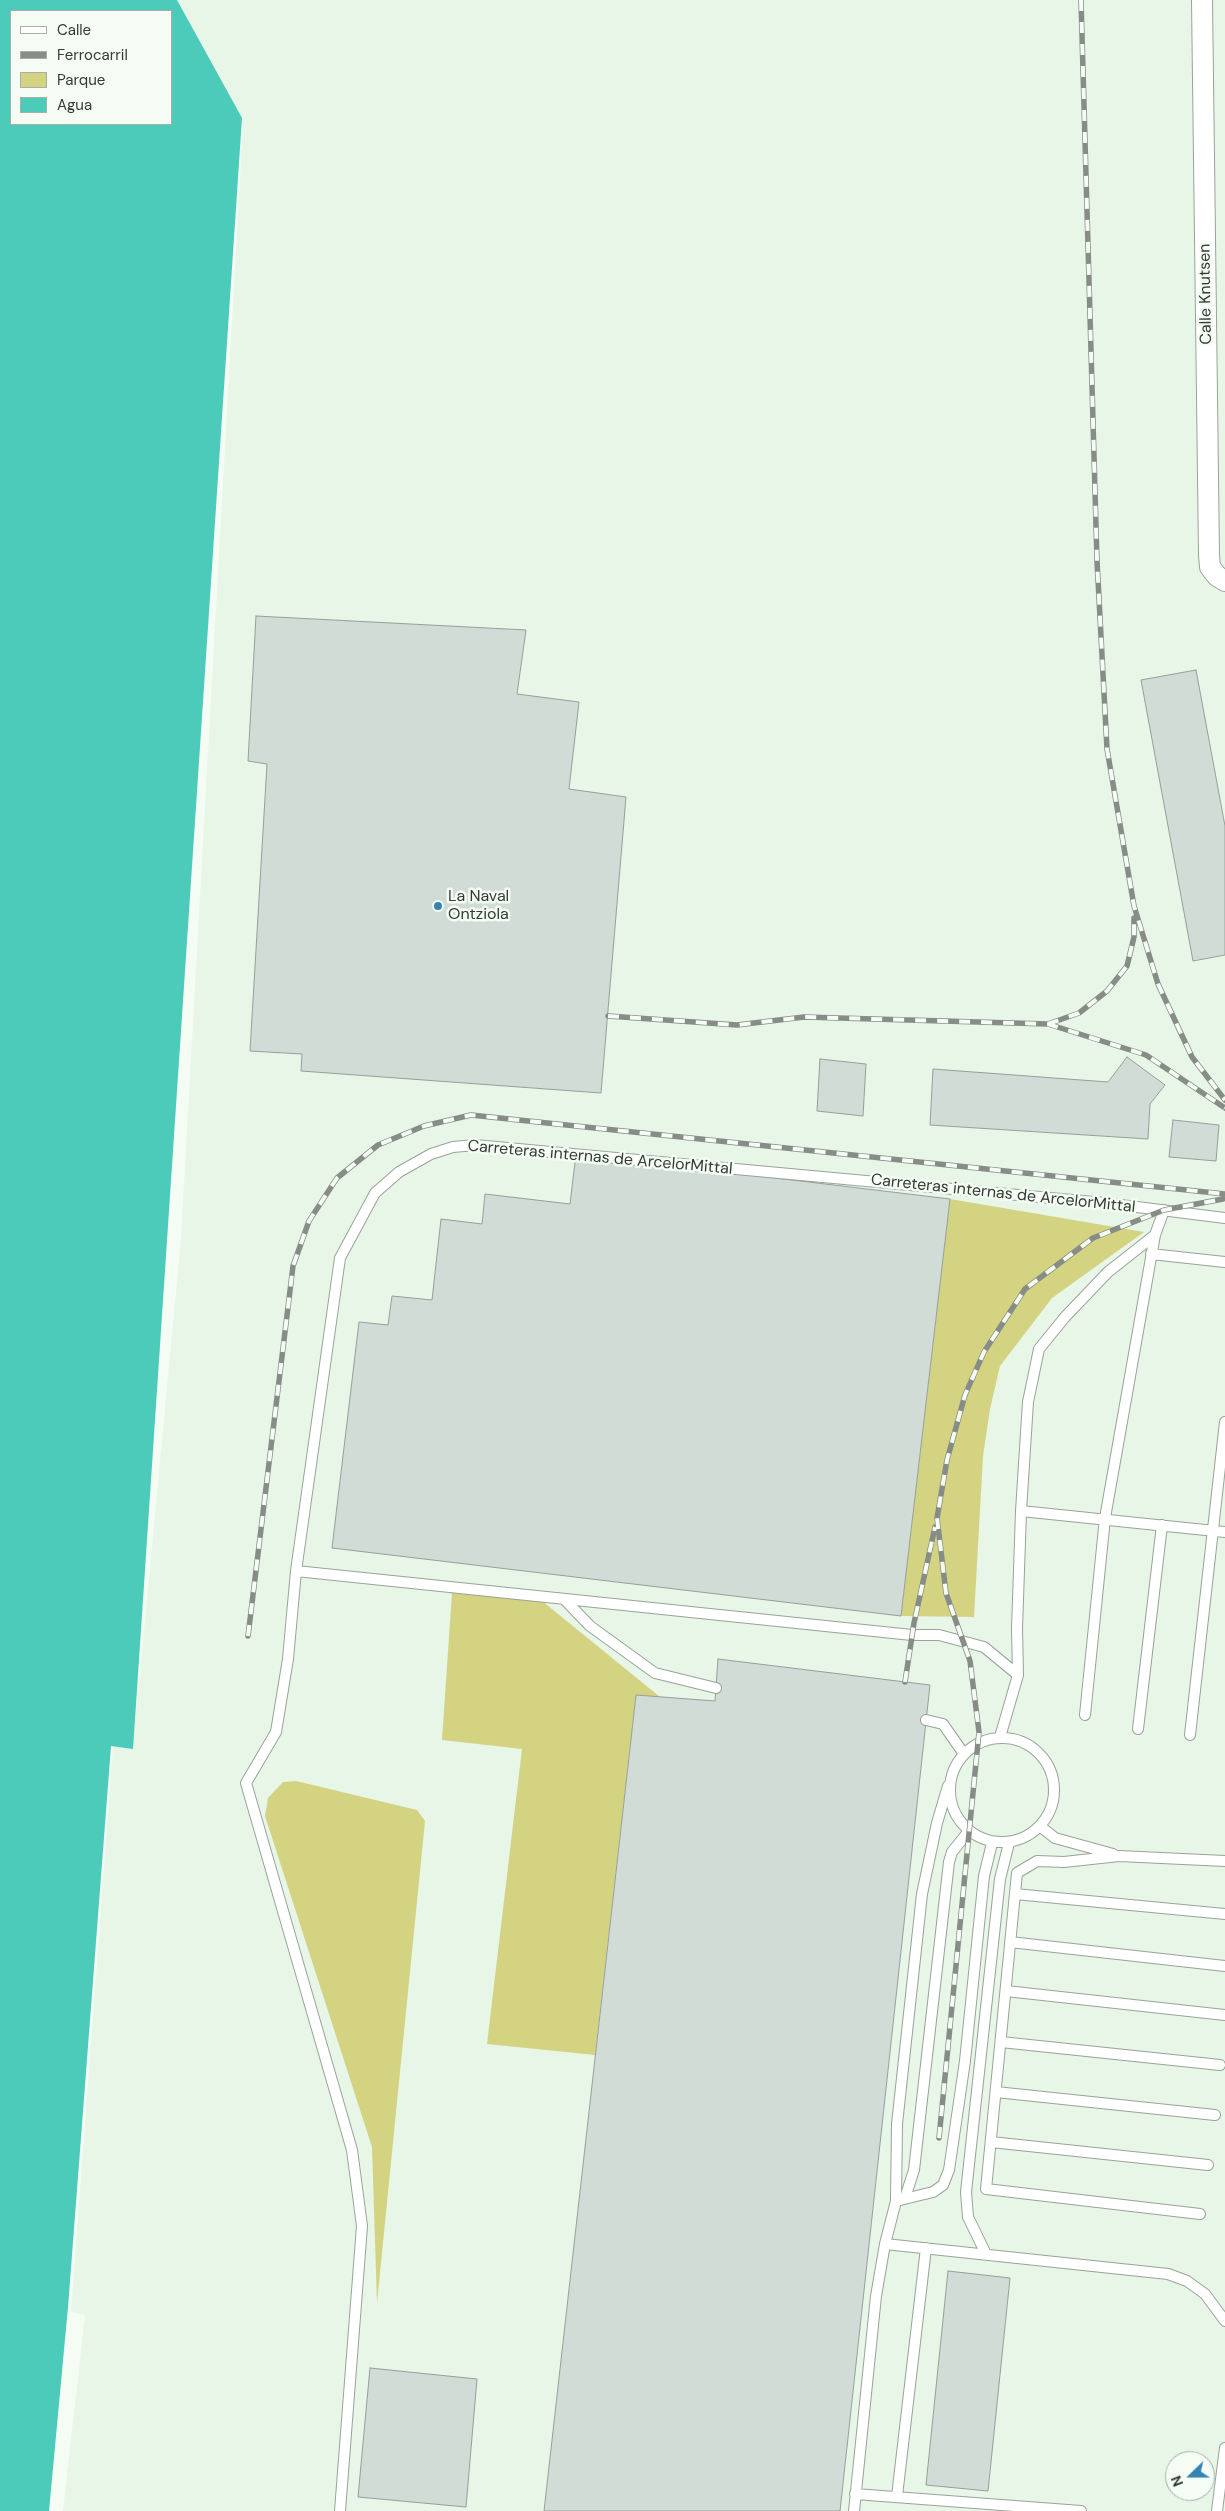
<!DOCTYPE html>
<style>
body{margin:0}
#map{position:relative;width:1225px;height:2511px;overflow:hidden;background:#f4fcf4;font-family:"DM Sans",sans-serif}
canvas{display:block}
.legend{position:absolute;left:10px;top:10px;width:162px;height:115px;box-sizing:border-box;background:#f4fcf4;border:1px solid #a8aea8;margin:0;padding:6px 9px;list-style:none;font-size:15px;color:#363936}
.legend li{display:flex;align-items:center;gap:10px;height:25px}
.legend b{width:25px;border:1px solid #a8aea8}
.north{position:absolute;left:1165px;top:2451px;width:50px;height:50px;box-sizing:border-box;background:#f4fcf4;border:1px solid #a8aea8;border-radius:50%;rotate:248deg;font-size:14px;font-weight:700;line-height:20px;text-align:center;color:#363936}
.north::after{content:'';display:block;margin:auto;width:18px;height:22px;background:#3383b4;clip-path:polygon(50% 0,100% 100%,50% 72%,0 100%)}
</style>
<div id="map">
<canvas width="1225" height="2511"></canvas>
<ul class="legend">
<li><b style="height:6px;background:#fff"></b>Calle</li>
<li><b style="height:6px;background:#878c87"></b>Ferrocarril</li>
<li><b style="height:14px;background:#d3d382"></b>Parque</li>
<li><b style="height:14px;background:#4ccaba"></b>Agua</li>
</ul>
<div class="north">N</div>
</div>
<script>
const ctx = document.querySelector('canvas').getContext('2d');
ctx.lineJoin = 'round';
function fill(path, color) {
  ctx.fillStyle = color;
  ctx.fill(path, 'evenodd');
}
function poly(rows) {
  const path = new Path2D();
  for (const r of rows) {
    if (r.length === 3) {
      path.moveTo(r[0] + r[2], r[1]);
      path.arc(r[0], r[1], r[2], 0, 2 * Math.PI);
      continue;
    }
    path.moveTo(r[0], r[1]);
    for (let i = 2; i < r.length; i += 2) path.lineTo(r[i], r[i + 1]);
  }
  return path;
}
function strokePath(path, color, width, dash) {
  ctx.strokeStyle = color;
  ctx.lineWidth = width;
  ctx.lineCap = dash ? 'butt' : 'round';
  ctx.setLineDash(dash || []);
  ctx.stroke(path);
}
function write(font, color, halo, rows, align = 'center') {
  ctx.font = font + ' "DM Sans",sans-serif';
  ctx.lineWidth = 5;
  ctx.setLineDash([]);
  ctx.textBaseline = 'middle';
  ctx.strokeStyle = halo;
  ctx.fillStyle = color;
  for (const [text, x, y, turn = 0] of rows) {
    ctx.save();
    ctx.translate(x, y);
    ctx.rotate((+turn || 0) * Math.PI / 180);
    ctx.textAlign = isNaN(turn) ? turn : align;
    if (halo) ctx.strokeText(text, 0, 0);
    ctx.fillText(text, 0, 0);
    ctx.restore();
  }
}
fill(poly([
 [173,0,1225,0,1225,2511,63,2511,85,2315,71,2312,113,1746,133,1748,181,1239,243,122],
 [1175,2461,1205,2461,1205,2491,1175,2491]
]), '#e7f6e7');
fill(poly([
 [950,1199,1144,1232,1052,1298,1000,1366,990,1409,983,1456,974,1617,901,1616],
 [452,1593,536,1596,660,1697,636,1695,595,2055,487,2044,522,1749,442,1740],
 [296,1781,417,1810,425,1821,377,2303,372,2147,265,1816,268,1798,283,1782]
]), '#d3d382');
fill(poly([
 [0,0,177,0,242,118,133,1749,111,1746,68,2307,49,2511,0,2511],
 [11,11,171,11,171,124,11,124]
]), '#4ccaba');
const building = poly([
 [256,616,526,630,517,694,579,702,569,789,626,797,601,1093,301,1071,302,1054,250,1051,267,764,248,761,256,616],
 [1196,670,1225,826,1225,955,1193,961,1141,680,1196,670],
 [1127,1057,1165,1085,1150,1104,1148,1139,930,1125,933,1069,1108,1082,1127,1057],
 [820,1059,866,1064,863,1116,817,1111,820,1059],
 [1173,1120,1219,1125,1216,1161,1169,1157,1173,1120],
 [576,1154,950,1199,901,1616,332,1548,359,1322,388,1325,392,1296,432,1300,441,1219,482,1224,485,1194,570,1204,576,1154],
 [718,1659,930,1685,840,2511,544,2511,636,1695,715,1701,718,1659],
 [948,2271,1010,2278,988,2491,926,2485,948,2271],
 [370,2368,477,2379,466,2507,358,2497,370,2368]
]);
fill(building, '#d1dcd7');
strokePath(building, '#95a09b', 1);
const service = poly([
 [1151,1254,1225,1262],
 [1021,1511,1028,1402,1039,1349,1065,1317,1108,1272,1155,1235],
 [296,1571,912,1635,939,1635,984,1647,1018,1675],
 [564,1599,590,1626,655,1673,716,1688],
 [1085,1715,1105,1518,1155,1235,1164,1210],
 [926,1720,943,1724,964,1754],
 [1138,1729,1162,1525],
 [1190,1735,1225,1422],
 [1000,1737,1018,1675,1017,1629,1021,1511,1225,1532],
 [1002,1790,52],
 [1041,1827,1055,1838,1113,1854],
 [1015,1894,1225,1914],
 [1010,1942,1225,1966],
 [1006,1991,1225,2015],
 [1001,2042,1220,2065],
 [996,2092,1215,2115],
 [991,2142,1208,2165],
 [905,2198,914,2170,949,1862,952,1852,969,1831],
 [896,2201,933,2192,943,2185,949,2170,965,2061,984,1876,992,1843],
 [1200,2214,986,2189,1017,1873,1037,1861,1064,1862,1119,1856,1225,1861],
 [885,2244,1168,2274,1187,2281,1205,2294,1225,2321],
 [986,2254,968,2217,966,2192,1000,1879,1009,1843],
 [855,2494,1081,2511],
 [897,2496,926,2248],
 [340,2511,362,2226,352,2150,246,1783,276,1732,288,1659,296,1571,340,1258,375,1193,399,1172,431,1154,453,1147,475,1145,1105,1203,1225,1218],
 [854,2511,876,2296,885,2244,896,2201,897,2124,922,1894,937,1823,948,1786],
 [1217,2511,1225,2448]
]);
const minor = poly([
 [1202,0,1209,555,1210,567,1217,576,1225,581]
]);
strokePath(service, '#9aa29a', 12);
strokePath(minor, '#9aa29a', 22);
strokePath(service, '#fff', 10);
strokePath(minor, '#fff', 20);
const rail = poly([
 [1081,0,1097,561,1107,749,1134,906,1158,984,1192,1057,1225,1100],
 [608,1016,737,1025,804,1017,1048,1024,1146,1055,1225,1108],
 [1048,1024,1079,1013,1107,991,1127,966,1134,937,1134,918],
 [248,1636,293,1266,309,1221,337,1178,378,1145,424,1126,471,1115,1225,1194],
 [905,1682,914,1623,935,1527],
 [939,2138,979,1732,970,1661,946,1593,937,1518,947,1460,965,1395,984,1352,1025,1289,1093,1238,1164,1210,1223,1199]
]);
strokePath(rail, '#878c87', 5.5);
strokePath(rail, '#f4fcf4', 4, [11]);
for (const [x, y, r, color] of [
 [438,906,5,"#3383b4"]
]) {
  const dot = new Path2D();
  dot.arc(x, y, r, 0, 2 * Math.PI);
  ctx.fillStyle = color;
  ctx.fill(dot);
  strokePath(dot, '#f4fcf4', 2);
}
write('16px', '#363936', '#f4fcf4', [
 ["Calle Knutsen",1206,294,-91],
 ["Carreteras internas de ArcelorMittal",600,1158,5],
 ["Carreteras internas de ArcelorMittal",1003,1194,6]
]);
write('16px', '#363936', '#f4fcf4', [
 ["La Naval",448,897],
 ["Ontziola",448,915]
], 'left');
</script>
